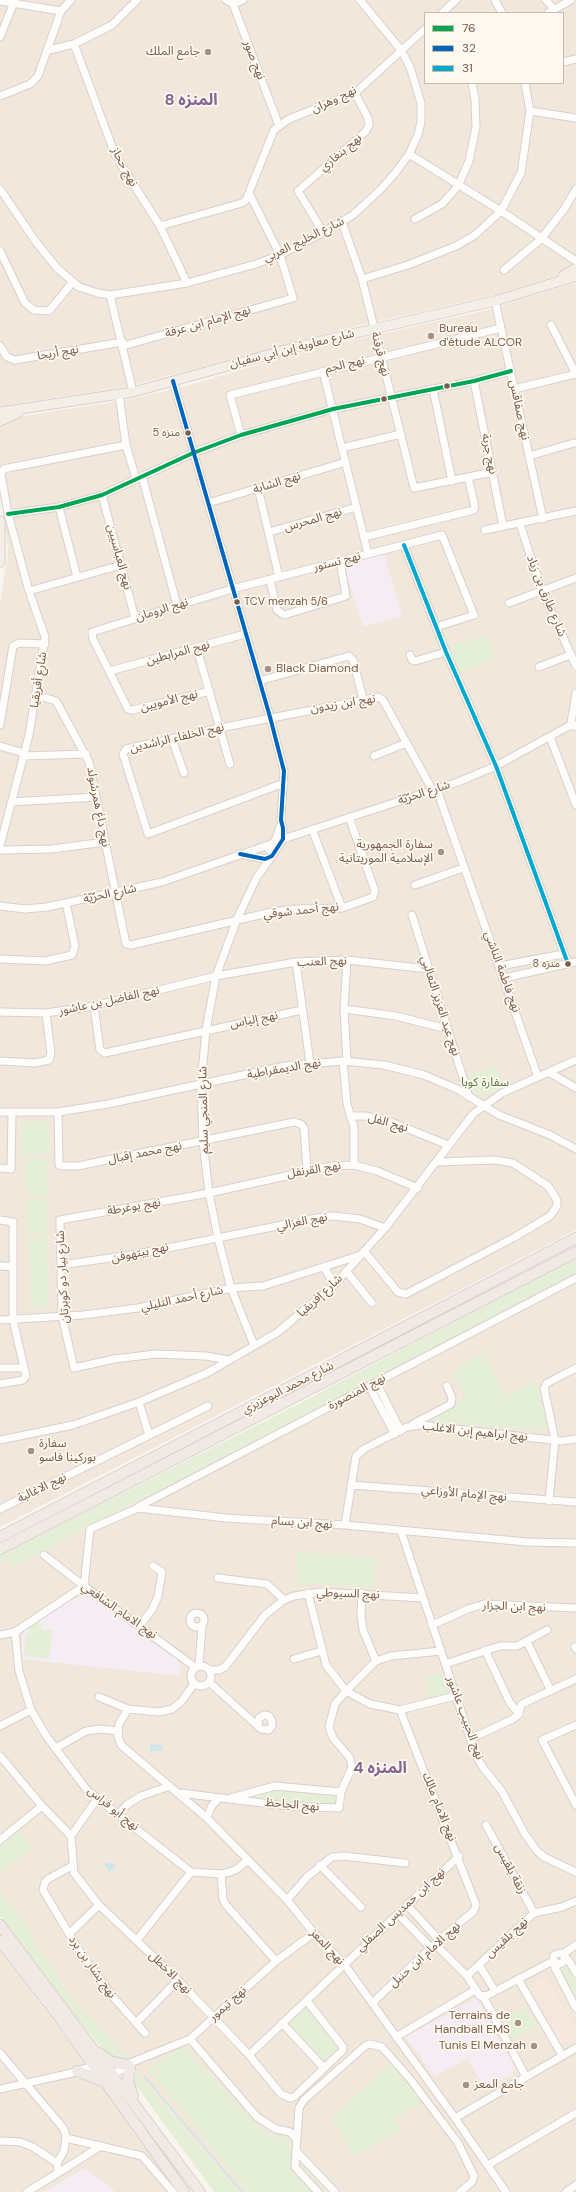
<!DOCTYPE html>
<meta charset="utf-8">
<style>
body{margin:0}
#map{position:relative;width:576px;height:2192px;overflow:hidden;background:#f8f4ee;font-family:"DM Sans",sans-serif}
canvas{display:block}
.legend{position:absolute;left:424px;top:12px;width:140px;height:72px;box-sizing:border-box;background:#fff9ef;border:1px solid #c9baae;margin:0;padding:5px 7px;list-style:none;font-size:12px;color:#785c4c}
.legend li{display:flex;align-items:center;gap:8px;height:20px}
.legend b{width:20px;border:1px solid #c9baae}
</style>
<div id="map">
<canvas width="576" height="2192"></canvas>
<ul class="legend">
<li><b style="height:5px;background:#00a651"></b>76</li>
<li><b style="height:5px;background:#0065bd"></b>32</li>
<li><b style="height:5px;background:#00a9ce"></b>31</li>
</ul>
</div>
<script>
const ctx = document.querySelector('canvas').getContext('2d');
ctx.lineJoin = 'round';
function fill(path, color) {
  ctx.fillStyle = color;
  ctx.fill(path, 'evenodd');
}
function poly(rows) {
  const path = new Path2D();
  for (const r of rows) {
    if (r.length === 3) {
      path.moveTo(r[0] + r[2], r[1]);
      path.arc(r[0], r[1], r[2], 0, 2 * Math.PI);
      continue;
    }
    path.moveTo(r[0], r[1]);
    for (let i = 2; i < r.length; i += 2) path.lineTo(r[i], r[i + 1]);
  }
  return path;
}
function strokePath(path, color, width, dash) {
  ctx.strokeStyle = color;
  ctx.lineWidth = width;
  ctx.lineCap = dash ? 'butt' : 'round';
  ctx.setLineDash(dash || []);
  ctx.stroke(path);
}
function write(font, color, halo, rows, align = 'center') {
  ctx.font = font + ' "DM Sans","Noto Sans Arabic",sans-serif';
  ctx.lineWidth = 3.5;
  ctx.setLineDash([]);
  ctx.textBaseline = 'middle';
  ctx.strokeStyle = halo;
  ctx.fillStyle = color;
  for (const [text, x, y, turn = 0] of rows) {
    ctx.save();
    ctx.translate(x, y);
    ctx.rotate((+turn || 0) * Math.PI / 180);
    ctx.textAlign = isNaN(turn) ? turn : align;
    if (halo) ctx.strokeText(text, 0, 0);
    ctx.fillText(text, 0, 0);
    ctx.restore();
  }
}
fill(poly([
 [0,0,576,0,576,263,555,276,495,295,365,324,125,387,0,406],
 [425,13,563,13,563,83,425,83],
 [576,282,576,1230,0,1527,0,604,8,552,0,481,0,424,17,417,126,400,183,387,305,351,492,309],
 [576,1275,576,2192,239,2192,136,2072,131,2061,66,1991,24,1923,0,1891,0,1564,8,1559,13,1568,48,1550,86,1527],
 [0,1951,102,2085,179,2192,0,2192]
]), '#f1e7db');
fill(poly([
 [546,1976,576,2028,576,2039,568,2044,563,2042,559,2044,531,1989,534,1987,533,1984]
]), '#f6e7df');
fill(poly([
 [384,553,402,616,363,627,344,565],
 [78,1597,93,1598,175,1656,180,1664,181,1676,21,1659,22,1637,26,1627,49,1610],
 [477,1998,516,2070,510,2073,512,2075,484,2088,467,2058,435,2077,405,2037],
 [85,2168,116,2192,44,2192,69,2177]
]), '#f5ecf4');
fill(poly([
 [487,635,495,658,459,674,447,647],
 [496,1066,503,1087,487,1096,475,1095,469,1074],
 [49,1120,50,1154,21,1155,20,1121],
 [47,1158,48,1195,26,1195,25,1159],
 [26,1199,47,1199,48,1234,27,1234],
 [47,1237,49,1307,31,1308,29,1238],
 [576,1257,576,1275,86,1527,48,1550,12,1568,8,1559,0,1564,0,1555,289,1409],
 [484,1353,505,1396,534,1381,537,1383,547,1427,545,1431,431,1421,429,1418,466,1398,452,1373,462,1367,461,1365],
 [297,1551,376,1558,374,1588,323,1584,298,1586,295,1569],
 [38,1621,42,1625,42,1629,53,1630,49,1659,24,1656,25,1638,29,1629],
 [443,1674,449,1695,429,1699,425,1677],
 [275,1787,335,1793,339,1796,336,1806,237,1798],
 [17,1829,33,1847,0,1872,0,1844],
 [0,1891,24,1923,66,1991,131,2061,108,2056,72,2012,0,1916],
 [567,1960,576,1977,576,2003,556,1965],
 [306,2004,340,2047,324,2061,286,2023],
 [526,2007,537,2027,509,2040,498,2020],
 [183,2046,253,2121,269,2134,279,2137,282,2134,286,2133,290,2136,291,2171,311,2192,248,2192,148,2069],
 [391,2063,407,2080,423,2103,395,2118,401,2131,353,2156,332,2118],
 [136,2072,239,2192,214,2192,135,2084,134,2078],
 [297,2162,303,2164,331,2192,328,2192,301,2165,296,2167]
]), '#e5efd8');
fill(poly([
 [150,1744,162,1745,162,1751,150,1751],
 [107,1863,114,1864,116,1867,109,1872,104,1864]
]), '#cee6e9');
strokePath(poly([
 [144,2076,242,2192]
]), '#cee6e9', 1.5);
const minor = poly([
 [226,0,233,4],
 [243,0,233,4,279,126],
 [495,0,502,13],
 [546,0,554,9],
 [0,1,61,11],
 [442,13,456,0],
 [548,13,571,0],
 [0,37,15,0],
 [74,44,116,157,160,226,187,283],
 [49,50,74,44,112,25,137,0],
 [563,62,576,59],
 [0,96,30,84,38,76,61,11,71,0],
 [530,111,576,118],
 [409,154,501,211,576,261],
 [0,189,36,242,57,268,79,287,98,293,110,295,187,283,256,264,280,255,315,237,353,215,381,189,396,172,409,154,418,135,421,122,421,103,410,67,401,50,360,0],
 [415,219,442,204,458,186,469,161,476,127,475,99,472,83],
 [342,222,362,279,414,488,493,472],
 [160,226,242,203,246,200,274,130,289,119,355,93,425,29],
 [323,232,298,191,366,131,369,125,368,118,355,93],
 [0,251,25,303,34,310,49,311,72,283],
 [504,270,541,239,565,208,576,189],
 [362,279,408,265,456,246,475,235,501,211,521,173,530,111,525,83],
 [110,295,133,392],
 [495,301,543,519],
 [551,325,576,374],
 [0,346,7,357,15,360,123,342],
 [123,346,293,298,280,255,249,193],
 [323,371,368,554],
 [173,381,270,717,284,771,281,820,283,828,283,839,272,856,265,859,240,854],
 [474,381,503,526],
 [433,389,452,481],
 [514,389,576,374],
 [119,394,126,445,136,479],
 [241,435,230,395,501,328],
 [342,448,401,434],
 [529,456,574,443],
 [142,476,177,605],
 [258,488,279,577],
 [102,495,135,618],
 [208,503,346,462],
 [59,507,77,577],
 [8,514,59,507,102,495,193,453,241,435,333,409,474,381,511,371],
 [520,524,542,591,576,666],
 [485,530,576,511],
 [269,532,357,507],
 [364,537,474,510,475,507,468,477],
 [404,545,446,652,496,766,568,964],
 [270,580,277,610,284,615,346,596,340,561],
 [29,591,121,565],
 [509,603,576,578],
 [197,649,230,764],
 [410,655,412,660,415,661,446,652],
 [539,667,570,655],
 [110,671,245,634],
 [259,681,349,656,353,660,363,699],
 [210,691,133,710,128,709,93,639,92,632,232,589,442,535,474,615,436,627],
 [576,693,571,723,576,727],
 [36,695,56,701,89,762,126,944,131,945,272,912,296,909,342,908,373,897,375,891,349,817],
 [0,725,13,646,19,643,45,644],
 [550,737,576,805],
 [172,739,184,773],
 [0,746,24,753],
 [23,756,86,754],
 [374,756,406,743],
 [284,783,148,834,123,754,126,749,220,728,379,697,383,700,433,791],
 [437,790,538,1077],
 [11,802,96,797],
 [312,829,342,908],
 [274,842,458,782,496,766,567,727,576,725],
 [0,846,29,735,45,637,29,591,8,514,1,474,4,469,8,468,126,445],
 [0,850,52,849,105,842],
 [415,885,463,868],
 [0,906,25,909,47,907,162,882,271,844,275,841,281,824],
 [412,915,469,1097],
 [0,959,45,961,72,955,75,946,66,903],
 [296,962,310,1063],
 [500,966,563,954],
 [504,978,576,962],
 [94,1006,100,1050,105,1053,302,1010],
 [344,1009,396,1016,447,1029],
 [0,1012,46,1013,94,1006,216,976,296,962,347,960,428,969],
 [0,1061,35,1063,49,1060,51,1053,46,1013],
 [343,1061,347,1104,354,1127,354,1165],
 [347,1061,344,1009,347,960],
 [550,1073,576,1088],
 [0,1112,58,1112,108,1104,285,1066,343,1061,384,1065,424,1075,457,1089,499,1115,550,1135,576,1149],
 [58,1112,59,1165,62,1166,78,1166,294,1122,301,1124,304,1128,307,1169],
 [350,1116,366,1116,391,1122,448,1145],
 [0,1168,11,1169,12,1113],
 [0,1220,13,1222,13,1320,26,1376,23,1380,0,1384],
 [364,1251,398,1292,406,1294,515,1237,550,1216,557,1206,557,1200,548,1186,513,1163,495,1160,437,1162],
 [61,1265,138,1254,322,1217,334,1216,360,1219,385,1228],
 [0,1266,13,1267],
 [325,1268,334,1285],
 [346,1271,372,1303],
 [0,1320,83,1315,138,1308,231,1288,263,1286,358,1256],
 [254,1345,231,1288,218,1238,209,1193,203,1142,201,1084,206,1030,216,976,237,919,257,877,272,856,270,850,265,846],
 [229,1360,206,1356,156,1354,114,1359,74,1368,62,1316,60,1220,209,1193,331,1166,354,1165,377,1171,418,1188],
 [0,1368,24,1368],
 [376,1382,401,1431],
 [369,1386,395,1434],
 [139,1402,149,1435],
 [413,1424,451,1404,452,1398,447,1386],
 [0,1440,73,1425,139,1402,207,1373,278,1332,334,1285,385,1228,473,1114,502,1093,576,1060],
 [351,1485,576,1502],
 [549,1501,555,1440,544,1388,547,1383,576,1368],
 [138,1507,576,1278],
 [0,1509,208,1406],
 [345,1525,356,1456,364,1449,407,1427,420,1425,561,1441,576,1439],
 [401,1531,476,1756,484,1769,501,1790,525,1834,537,1851,544,1857,576,1872],
 [44,1555,84,1586,195,1667],
 [218,1578,267,1584,284,1600],
 [84,1586,90,1529,138,1508,226,1518,345,1525,527,1542,576,1543],
 [308,1593,326,1665,346,1691,370,1704,400,1710,455,1696],
 [362,1593,361,1616,363,1630,376,1661],
 [197,1620,7],
 [140,1625,152,1610,158,1596,162,1572,153,1566],
 [432,1625,468,1609,484,1604,576,1608],
 [15,1632,19,1671,31,1710,47,1737,87,1790,191,1872,221,1874,230,1872,237,1869,248,1860],
 [0,1635,15,1632,84,1586],
 [527,1642,551,1691],
 [575,1647,576,1649],
 [485,1650,510,1703,519,1714],
 [294,1659,321,1651],
 [445,1664,500,1646,517,1646,547,1630],
 [199,1665,202,1626],
 [201,1676,10],
 [210,1670,219,1670,225,1667,265,1615,284,1600,294,1596,320,1592,423,1598],
 [209,1682,261,1729,269,1730,272,1726,272,1721,269,1716,264,1715,259,1718,258,1725],
 [194,1684,181,1702,172,1709,159,1712,128,1709,119,1724,118,1737,121,1745,207,1818,287,1900,314,1933,344,1964,455,2118,506,2192],
 [99,1697,128,1709],
 [576,1725,542,1740,576,1805],
 [0,1726,31,1710],
 [470,1739,513,1719,519,1714,521,1705,526,1702,576,1679],
 [56,1748,86,1731,101,1729,118,1731],
 [0,1756,42,1806,71,1836,74,1873,99,1905,178,1980,249,2055,281,2094,290,2098,295,2096,343,2050,343,2047,307,2001],
 [180,1793,288,1806,339,1808,341,1792,352,1767,350,1758,333,1738,329,1727,335,1704,346,1691,376,1661,391,1656,441,1651],
 [231,1798,275,1786,341,1792],
 [118,1814,128,1804,141,1796,170,1786],
 [207,1818,211,1807,219,1798],
 [486,1825,534,1913],
 [71,1836,97,1799],
 [0,1840,42,1806],
 [320,1865,361,1907],
 [72,1866,48,1879,45,1882,43,1890,83,1957,114,1998,136,2023,178,1980],
 [221,1874,223,1899,226,1905,276,1961],
 [287,1900,307,1877,332,1857,344,1856,405,1863],
 [407,1905,439,1940,439,1944],
 [398,1914,431,1948,435,1948],
 [69,1934,99,1905],
 [137,1940,191,1872],
 [439,1948,467,1976,480,1996,488,1995,553,1961],
 [563,1954,576,1945],
 [565,1958,563,1962,559,1964,553,1961,554,1955,561,1953,569,1961,576,1973],
 [554,1963,555,1968,576,2008],
 [479,1965,495,1991],
 [467,1976,534,1913,562,1907,576,1901],
 [518,1979,562,2055],
 [483,1996,525,2075],
 [372,2003,439,1940,474,1911,476,1905,400,1710],
 [136,2023,145,2033],
 [282,2023,324,2068],
 [396,2037,475,1990],
 [190,2039,257,2117,276,2129,290,2132,296,2139],
 [0,2053,64,2129,66,2138],
 [249,2055,459,1856],
 [125,2065,190,2039,276,1961,314,1933],
 [68,2074,89,2067,97,2067],
 [107,2074,112,2074,131,2066],
 [0,2089,72,2073],
 [455,2118,576,2048],
 [66,2138,142,2156,173,2192],
 [0,2141,20,2142,33,2147,57,2163],
 [296,2151,335,2192],
 [488,2165,576,2113],
 [58,2173,101,2146],
 [27,2192,58,2173,57,2163,64,2151,66,2138],
 [318,2192,295,2167,299,2108,304,2100,365,2046,370,2044,382,2047,410,2079,458,2143,474,2176,472,2182,460,2192],
 [566,2192,576,2185]
]);
const major = poly([
 [563,276,576,268],
 [0,412,133,392,304,345,495,301,576,276],
 [0,421,18,413],
 [0,521,0,562]
]);
const highway = poly([
 [0,1537,576,1238],
 [0,1549,576,1252],
 [0,1925,200,2192],
 [0,1941,59,2017,184,2192],
 [99,2053,112,2062,128,2065],
 [130,2067,128,2081,133,2096],
 [77,2071,103,2081]
]);
strokePath(minor, '#d7d1cc', 9);
strokePath(major, '#dad1cb', 11);
strokePath(highway, '#dad1cb', 12);
strokePath(minor, '#fefdfc', 7);
strokePath(major, '#f3eee6', 9);
strokePath(highway, '#f1e9e6', 10);
strokePath(poly([
 [8,514,59,507,102,495,193,453,241,435,333,409,474,381,511,371]
]), '#00a651', 4);
strokePath(poly([
 [173,381,270,717,284,771,281,820,283,828,283,839,272,856,265,859,240,854]
]), '#0065bd', 4);
strokePath(poly([
 [404,545,446,652,496,766,568,964]
]), '#00a9ce', 4);
for (const [x, y, r, color] of [
 [208,52,4,"#a59185"],
 [431,336,4,"#a59185"],
 [447,386,3.5,"#785c4c"],
 [384,399,3.5,"#785c4c"],
 [188,433,3.5,"#785c4c"],
 [237,602,3.5,"#785c4c"],
 [268,669,4,"#a59185"],
 [441,852,4,"#a59185"],
 [568,964,3.5,"#785c4c"],
 [31,1451,4,"#a59185"],
 [518,2023,4,"#a59185"],
 [534,2046,4,"#a59185"],
 [466,2085,4,"#a59185"]
]) {
  const dot = new Path2D();
  dot.arc(x, y, r, 0, 2 * Math.PI);
  ctx.fillStyle = color;
  ctx.fill(dot);
  strokePath(dot, '#fff9ef', 1.5);
}
write('11px', '#785c4c', '#fff9ef', [
 ["منزه 5",180,433],
 ["TCV menzah 5/6",244,602,"left"],
 ["منزه 8",560,964]
], 'right');
write('12px', '#785c4c', '#fff9ef', [
 ["جامع الملك",200,52],
 ["Bureau",439,329,"left"],
 ["d'étude ALCOR",439,343,"left"],
 ["Black Diamond",276,669,"left"],
 ["سفارة الجمهورية",433,845],
 ["الإسلامية الموريتانية",433,859],
 ["سفارة",39,1444,"left"],
 ["بوركينا فاسو",39,1458,"left"],
 ["Terrains de",510,2016],
 ["Handball EMS",510,2030],
 ["Tunis El Menzah",526,2046],
 ["جامع المعز",474,2085,"left"]
], 'right');
write('12px', '#785c4c', '#fff9ef', [
 ["نهج صور",254,60,69],
 ["نهج وهران",334,100,-25],
 ["نهج بنغازي",341,153,-40],
 ["نهج حجاز",124,167,62],
 ["شارع الخليج العربي",304,240,-26],
 ["نهج الإمام ابن عرفة",208,322,-16],
 ["شارع معاوية إبن أبي سفيان",292,349,-14],
 ["نهج أريحا",58,353,-10],
 ["نهج قرقنة",380,354,76],
 ["نهج الجم",345,365,-13],
 ["نهج صفاقس",519,410,78],
 ["نهج جربة",489,454,79],
 ["نهج الشابة",277,483,-17],
 ["نهج المحرس",313,520,-16],
 ["نهج العباسيين",119,557,75],
 ["نهج تستور",337,562,-14],
 ["شارع طارق بن زياد",546,596,68],
 ["نهج الرومان",162,610,-17],
 ["نهج المرابطين",178,653,-15],
 ["شارع أفريقيا",39,680,-81],
 ["نهج الأمويين",169,701,-14],
 ["نهج ابن زيدون",343,704,-9],
 ["نهج الخلفاء الراشدين",177,738,-13],
 ["شارع الحرّيّة",424,793,-18],
 ["نهج داغ همرشولد",98,807,79],
 ["شارع الحرّيّة",110,894,-12],
 ["نهج أحمد شوقي",301,911,-6],
 ["نهج العنب",322,962,-2],
 ["نهج فاطمة الناشي",502,972,70],
 ["نهج الفاضل بن عاشور",109,1001,-12],
 ["نهج عبد العزيز الثعالبي",440,1006,72],
 ["نهج إلياس",254,1020,-11],
 ["نهج الديمقراطية",284,1069,-10],
 ["شارع المنجي سليم",204,1110,-91],
 ["نهج الفل",388,1123,16],
 ["نهج محمد إقبال",145,1153,-11],
 ["نهج القرنفل",314,1170,-9],
 ["نهج يوغرطة",134,1207,-10],
 ["نهج الغزالي",302,1222,-11],
 ["نهج بيتهوفن",140,1253,-12],
 ["شارع بيار دو كوبرتان",63,1277,-93],
 ["شارع إفريقيا",320,1296,-43],
 ["شارع أحمد التليلي",182,1299,-12],
 ["شارع محمد البوعزيزي",288,1388,-27],
 ["نهج المنصورة",357,1392,-28],
 ["نهج ابراهيم إبن الاغلب",475,1432,6],
 ["نهج الاغالبة",42,1488,-26],
 ["نهج الإمام الأوزاعي",464,1494,5],
 ["نهج ابن بسام",302,1523,4],
 ["نهج السيوطي",348,1594,2],
 ["نهج ابن الجزار",514,1607,2],
 ["نهج الامام الشافعي",119,1611,35],
 ["نهج الحبيب عاشور",465,1718,70],
 ["نهج الجاحظ",292,1805,5],
 ["نهج الامام مالك",439,1807,68],
 ["نهج أبو فراس",113,1809,39],
 ["زنقة بلقيس",510,1869,62],
 ["نهج ابن حمديس الصقلي",401,1910,-43],
 ["نهج بلقيس",507,1938,-43],
 ["نهج المعز",327,1947,47],
 ["نهج الامام ابن حنبل",425,1955,-42],
 ["نهج بشار بن برد",92,1967,55],
 ["نهج الاخطل",170,1973,45],
 ["نهج تيمور",228,2004,-42]
]);
write('12px', '#547d43', '#fff9ef', [
 ["سفارة كوبا",485,1083]
]);
write('bold 16px', '#846493', '#fff9ef', [
 ["المنزه 8",191,101],
 ["المنزه 4",380,1769]
]);
</script>
